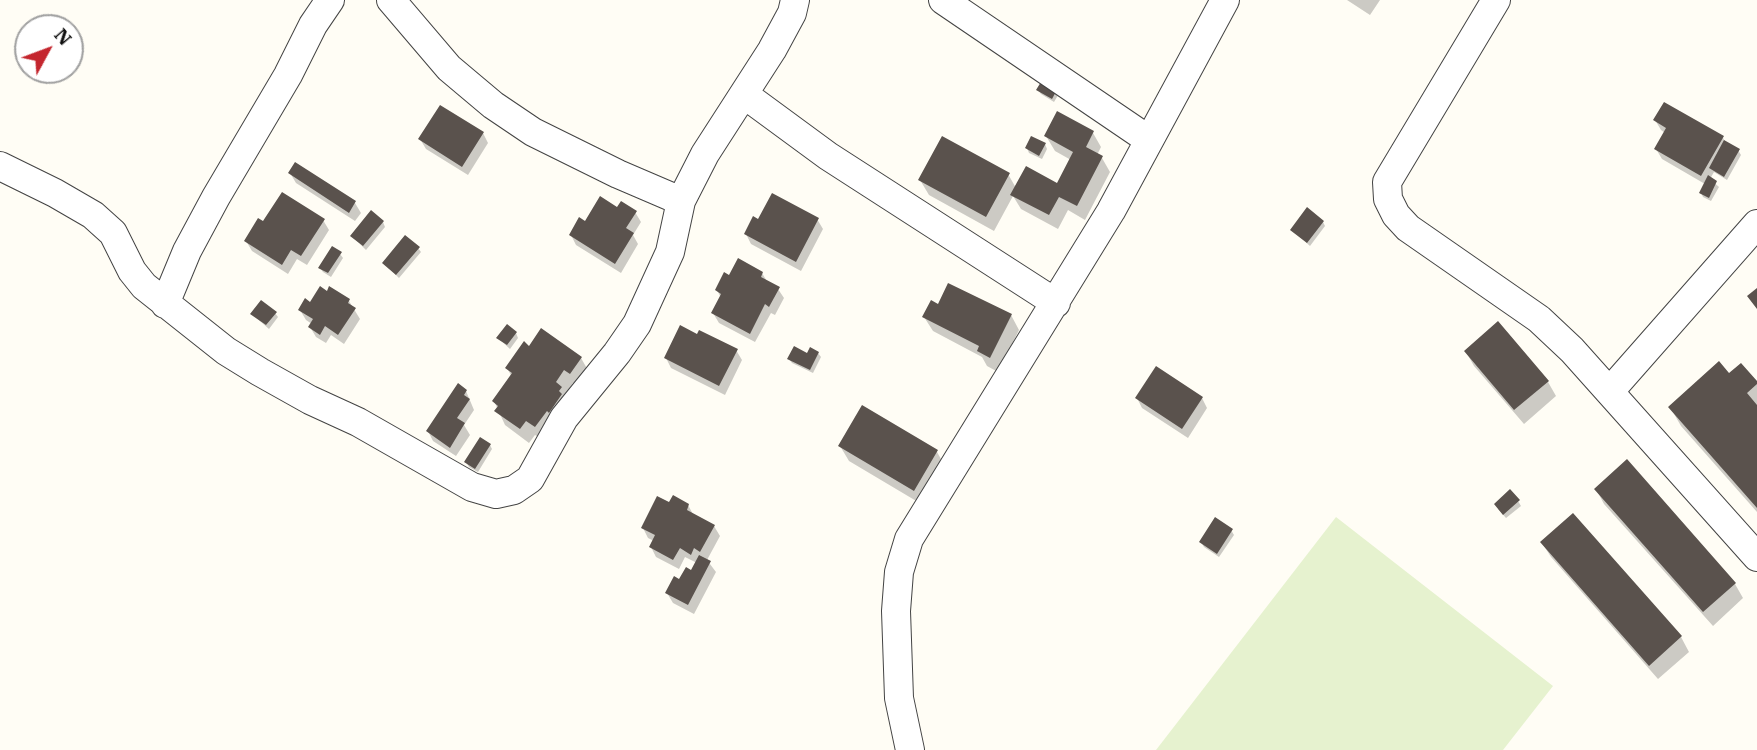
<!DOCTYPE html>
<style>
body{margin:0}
#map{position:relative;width:1757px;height:750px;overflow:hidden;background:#fffdf5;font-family:"IBM Plex Serif",serif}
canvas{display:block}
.north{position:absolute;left:14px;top:14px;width:70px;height:70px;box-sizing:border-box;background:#fff;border:2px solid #a0a0a0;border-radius:50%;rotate:49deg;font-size:19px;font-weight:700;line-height:28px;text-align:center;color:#111}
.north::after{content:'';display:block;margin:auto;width:24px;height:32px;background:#c4262e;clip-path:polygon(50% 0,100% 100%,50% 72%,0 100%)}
</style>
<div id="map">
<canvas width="1757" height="750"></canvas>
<div class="north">N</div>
</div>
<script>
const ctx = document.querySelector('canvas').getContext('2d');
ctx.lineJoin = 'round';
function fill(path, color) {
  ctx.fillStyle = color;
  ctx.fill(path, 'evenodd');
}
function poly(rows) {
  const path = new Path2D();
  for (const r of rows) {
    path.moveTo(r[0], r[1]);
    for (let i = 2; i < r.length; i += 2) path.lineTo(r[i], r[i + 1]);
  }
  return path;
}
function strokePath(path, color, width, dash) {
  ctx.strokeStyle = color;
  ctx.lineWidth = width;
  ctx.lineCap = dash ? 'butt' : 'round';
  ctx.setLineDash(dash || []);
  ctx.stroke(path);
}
fill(poly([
 [1336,517,1553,686,1503,750,1156,750]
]), '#e6f2cf');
fill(poly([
 [1347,0,1380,0,1370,15],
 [1038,90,1060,92,1054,102,1041,94],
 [1655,120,1723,138,1726,143,1738,150,1741,155,1727,180,1714,172,1710,179,1719,187,1711,201,1703,197,1701,193,1705,184,1662,159,1656,149,1665,133,1661,130],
 [483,133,488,143,468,175,426,149,420,139],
 [1093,133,1101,147,1097,155,1102,158,1110,172,1085,220,1068,210,1058,229,1021,209,1013,196,994,231,929,195,920,180,1008,174,1016,188,1058,185,1071,160,1055,151,1046,136],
 [1045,144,1047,149,1042,159,1029,153,1027,148],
 [296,165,355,203,361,213,355,221,296,183,290,173],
 [618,209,635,212,641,222,633,235,638,244,621,273,576,245,571,235,585,223],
 [817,219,823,229,801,271,751,244,746,234,759,221],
 [323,220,329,230,307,265,297,259,288,274,252,251,246,241,263,224],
 [383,222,385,227,366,250,352,236],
 [1323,222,1325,226,1310,246,1292,230],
 [418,248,421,252,399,278,384,263],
 [340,254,343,258,331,277,323,272,320,268],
 [762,273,768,283,778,289,784,298,775,315,771,313,755,342,719,323,713,313,721,298,717,290],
 [349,301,360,319,344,344,331,335,326,343,316,337,310,327,312,324,306,320,300,310,311,304],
 [938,306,1011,315,1019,330,998,372,987,366,982,357,933,331,924,317],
 [275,313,278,317,269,329,252,314],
 [516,333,518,338,510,349,498,338],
 [698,337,736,350,742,360,725,395,671,368,666,358],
 [529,348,581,358,589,372,579,388,573,383,565,395,544,441,535,435,529,443,505,425,494,401,512,377,507,368],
 [1466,352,1548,382,1556,396,1524,424,1474,366],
 [818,353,821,357,813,373,792,363,789,359],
 [1729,376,1757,384,1757,512,1681,426,1670,407],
 [466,391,474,410,464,425,470,435,456,456,433,441,428,431],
 [1137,398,1202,398,1207,408,1188,438,1142,408],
 [490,445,492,449,478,472,469,467,466,462],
 [840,446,937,452,945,466,923,505,849,461],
 [1596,489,1735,584,1743,598,1713,626,1604,504],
 [1518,501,1521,506,1506,518,1498,509],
 [670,505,688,505,694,516,714,526,720,536,707,560,716,572,694,614,673,603,667,593,692,572,697,563,685,557,679,569,656,557,651,547,654,541,648,538,643,528],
 [1573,516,1681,637,1689,652,1658,679,1551,557,1542,543],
 [1231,530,1234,535,1219,557,1204,547,1201,542]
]), '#0003');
fill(poly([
 [1044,77,1059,86,1052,99,1036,90],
 [1664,102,1724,136,1701,176,1654,149,1666,128,1653,120],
 [440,105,484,132,462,167,418,139],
 [1057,111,1094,131,1086,147,1103,156,1077,206,1059,197,1049,215,1010,195,1026,166,1057,183,1073,152,1044,136],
 [942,136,1010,173,986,217,918,180],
 [1031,136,1046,143,1039,156,1025,148],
 [1724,140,1740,149,1724,177,1709,168],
 [295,162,356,201,349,213,288,173],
 [1708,175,1717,181,1709,198,1699,193],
 [282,192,325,219,301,256,291,250,282,265,244,241,258,218,263,221],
 [772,193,819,218,796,262,744,234,753,216,758,219],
 [600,196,617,207,621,201,637,211,626,228,634,233,615,264,569,235,579,217,585,221],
 [1307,207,1324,221,1307,243,1290,230],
 [371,210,384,221,363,246,350,236],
 [405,235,420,247,396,275,382,263],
 [332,246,342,252,328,273,318,268],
 [738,258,763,272,761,277,780,287,769,307,765,304,750,334,711,313,721,294,715,290,724,272,729,275],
 [948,283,1012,314,990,358,977,351,979,346,922,317,931,300,938,304],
 [320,286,327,291,329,286,350,299,348,303,356,308,338,335,325,326,320,335,308,327,313,319,298,310,305,298,310,302],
 [1757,288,1757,309,1747,296],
 [261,300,277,312,266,325,250,314],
 [1498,321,1549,381,1514,410,1464,351],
 [507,324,517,332,507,345,496,338],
 [680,325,697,334,699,330,738,349,719,386,664,358],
 [541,328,582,357,570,374,564,370,556,382,562,387,559,391,562,394,549,413,547,411,535,427,526,421,520,429,494,411,498,406,492,401,512,373,505,368,524,341,529,346],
 [794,346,807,353,810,347,819,352,810,370,787,359],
 [1719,361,1729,373,1741,363,1757,381,1757,384,1747,393,1757,405,1757,508,1668,407],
 [1156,366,1203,397,1182,429,1135,398],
 [458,383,467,390,464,395,470,399,457,418,465,423,450,448,426,431],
 [862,405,938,450,914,491,838,446],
 [480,437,491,444,475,469,464,462],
 [1627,459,1736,583,1703,612,1594,489],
 [1510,489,1520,500,1503,515,1494,504],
 [673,495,689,504,687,510,715,525,700,552,694,548,691,555,680,548,673,560,649,547,655,535,641,528,657,496,669,502],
 [1573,513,1682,636,1649,666,1540,542],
 [1215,517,1233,529,1217,554,1199,542],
 [699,555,711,561,688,605,665,593,674,576,679,579,686,567,691,570]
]), '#5a524d');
const minor = poly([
 [391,0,449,68,493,105,533,132,618,174,681,201],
 [943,0,1149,140],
 [1496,0,1387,182,1388,199,1396,215,1408,228,1539,319,1572,350,1757,557],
 [745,95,828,156,1056,303],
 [0,166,55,193,93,215,113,233,132,271,144,286,226,351,260,372,310,400,358,422,472,487,496,494,514,490,530,479,564,418,617,353,637,324,670,252,681,201,705,154,772,50,792,13,795,0],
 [165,304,187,251,216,197,288,75,313,25,330,0],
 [1610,391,1757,224],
 [910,750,899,698,896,611,899,572,909,539,1111,211,1225,0]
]);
strokePath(minor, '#444', 30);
strokePath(minor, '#fff', 28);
</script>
